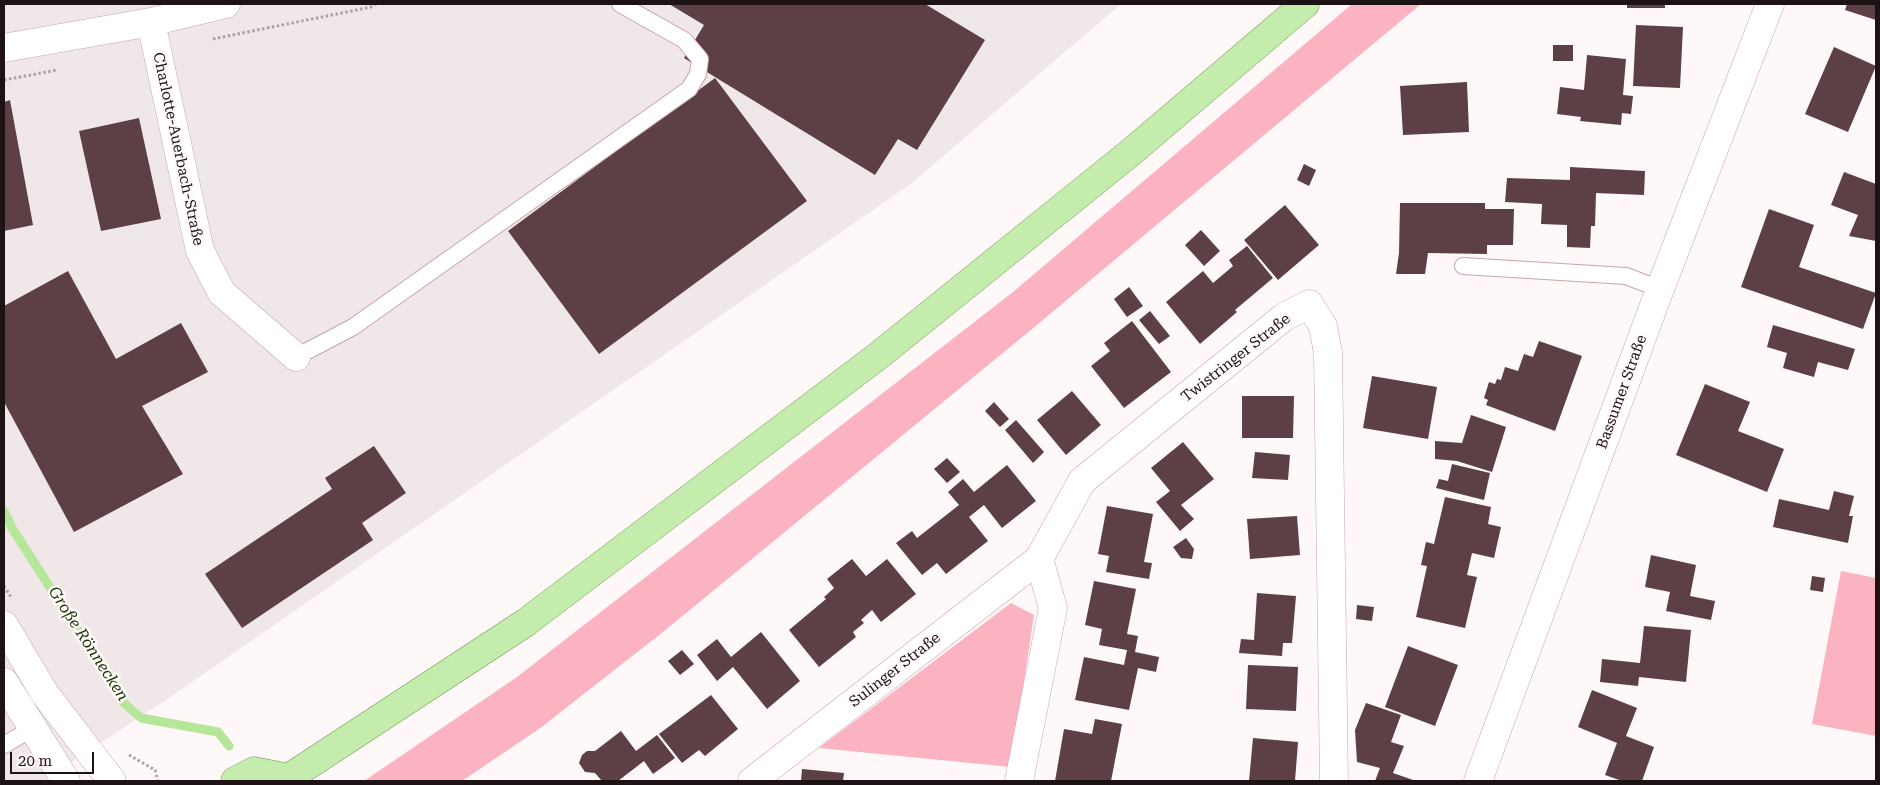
<!DOCTYPE html>
<meta charset="utf-8">
<style>
body{margin:0}
#map{position:relative;width:1880px;height:785px;overflow:hidden;background:#fff8f9;font-family:"Roboto Serif",serif}
canvas{display:block}
.frame{position:absolute;inset:0;border:5px solid #1d1214;pointer-events:none}
.scale{position:absolute;left:10px;top:752px;width:84px;height:22px;box-sizing:border-box;border:2px solid #1d1214;border-top:0;padding-left:6px;font-size:15px;line-height:18px;white-space:nowrap;color:#1d1214;-webkit-text-stroke:4px #fff8f9;paint-order:stroke}
</style>
<div id="map">
<canvas width="1880" height="785"></canvas>
<div class="frame"></div>
<div class="scale">20 m</div>
</div>
<script>
const ctx = document.querySelector('canvas').getContext('2d');
ctx.lineJoin = 'round';
function fill(path, color) {
  ctx.fillStyle = color;
  ctx.fill(path, 'evenodd');
}
function poly(rows) {
  const path = new Path2D();
  for (const r of rows) {
    path.moveTo(r[0], r[1]);
    for (let i = 2; i < r.length; i += 2) path.lineTo(r[i], r[i + 1]);
  }
  return path;
}
function strokePath(path, color, width, dash) {
  ctx.strokeStyle = color;
  ctx.lineWidth = width;
  ctx.lineCap = dash ? 'butt' : 'round';
  ctx.setLineDash(dash || []);
  ctx.stroke(path);
}
function write(font, color, halo, rows, align = 'center') {
  ctx.font = font + ' "Roboto Serif",serif';
  ctx.lineWidth = 5;
  ctx.setLineDash([]);
  ctx.textBaseline = 'middle';
  ctx.strokeStyle = halo;
  ctx.fillStyle = color;
  for (const [text, x, y, turn = 0] of rows) {
    ctx.save();
    ctx.translate(x, y);
    ctx.rotate((+turn || 0) * Math.PI / 180);
    ctx.textAlign = isNaN(turn) ? turn : align;
    if (halo) ctx.strokeText(text, 0, 0);
    ctx.fillText(text, 0, 0);
    ctx.restore();
  }
}
fill(poly([
 [4,4,1121,4,912,183,169,698,43,781,4,781]
]), '#f0e7e8');
fill(poly([
 [1352,4,1421,4,1032,329,663,632,539,729,462,781,364,781,517,677,1013,292],
 [1841,571,1876,578,1876,736,1812,724],
 [1011,603,1034,615,1011,767,819,748]
]), '#fcb3c1');
strokePath(poly([
 [4,511,12,528,124,703,141,718,218,732,229,746]
]), '#b5e69a', 9);
fill(poly([
 [669,4,925,4,985,40,917,150,898,139,875,175,684,58,704,25],
 [1627,4,1665,4,1665,8,1627,8],
 [1847,4,1876,4,1876,20,1845,10],
 [1636,25,1683,27,1680,88,1633,86],
 [1553,45,1573,45,1573,61,1553,61],
 [1834,47,1876,66,1848,132,1805,114],
 [1587,55,1626,59,1623,95,1633,96,1631,114,1622,113,1621,125,1580,121,1581,117,1557,114,1560,87,1584,90],
 [715,78,807,201,599,354,508,231],
 [1467,82,1469,132,1403,135,1400,86],
 [10,100,33,225,4,231,4,102],
 [139,118,161,219,101,231,79,131],
 [1304,164,1316,170,1309,186,1297,180],
 [1570,167,1645,171,1644,195,1596,193,1595,226,1591,226,1590,248,1567,247,1567,225,1541,224,1542,204,1505,202,1507,178,1570,180],
 [1844,172,1876,184,1876,241,1849,236,1858,215,1831,205],
 [1400,203,1485,203,1485,209,1514,209,1513,245,1487,245,1487,254,1428,253,1425,274,1396,274,1399,253],
 [1285,205,1319,245,1278,280,1244,240],
 [1769,209,1814,225,1799,267,1876,293,1863,329,1741,287],
 [1201,230,1220,251,1204,266,1185,245],
 [1247,246,1273,278,1235,310,1237,312,1200,344,1166,302,1203,271,1213,283,1233,266,1229,260],
 [68,271,116,359,181,323,208,372,142,406,183,474,74,532,4,402,4,306],
 [1129,287,1143,306,1127,317,1114,299],
 [1150,311,1170,336,1159,344,1139,320],
 [1132,321,1171,372,1124,408,1091,366,1110,351,1104,343],
 [1773,325,1855,349,1848,370,1818,362,1814,377,1783,368,1787,353,1767,347],
 [1539,341,1582,356,1555,431,1486,405,1488,400,1484,398,1489,382,1495,384,1497,379,1501,380,1505,367,1518,371,1524,354,1533,357],
 [1372,376,1437,387,1428,439,1363,428],
 [1705,384,1750,402,1738,431,1784,449,1767,492,1676,455],
 [1072,391,1101,425,1066,455,1037,420],
 [1242,396,1294,396,1293,438,1242,438],
 [994,402,1009,419,1000,427,985,411],
 [1471,415,1506,427,1492,472,1457,461,1435,459,1435,441,1462,443],
 [1016,420,1044,452,1033,463,1005,430],
 [1183,442,1214,479,1181,505,1194,519,1180,531,1156,502,1170,491,1151,468],
 [374,446,406,493,362,523,373,540,242,628,205,574,332,489,325,478],
 [1255,452,1290,455,1288,480,1252,478],
 [947,458,960,472,947,483,934,469],
 [1452,464,1490,473,1484,500,1436,488,1439,479,1448,481],
 [1007,465,1036,501,1002,528,984,505,969,517,988,541,946,574,937,563,922,575,896,543,912,531,917,538,959,505,948,492,963,479,974,492],
 [1834,491,1854,496,1849,516,1853,516,1848,543,1773,527,1779,499,1829,510],
 [1445,497,1491,507,1488,524,1501,527,1494,558,1472,553,1467,575,1477,577,1465,628,1416,617,1427,566,1421,565,1426,542,1434,544],
 [1107,506,1153,514,1144,562,1152,563,1149,579,1106,572,1109,556,1098,554],
 [1297,516,1300,555,1250,559,1247,519],
 [1186,538,1194,549,1192,559,1181,558,1173,547],
 [1651,555,1696,565,1690,596,1715,601,1711,620,1666,611,1670,592,1645,587],
 [852,559,866,576,887,559,916,594,881,622,872,610,861,620,864,623,853,632,856,637,819,667,789,630,826,599,824,597,834,588,827,579],
 [1812,576,1825,578,1823,592,1810,590],
 [1094,581,1136,589,1127,634,1138,636,1135,652,1159,657,1156,672,1138,668,1129,710,1075,700,1084,657,1124,665,1127,650,1099,645,1102,629,1085,625],
 [1257,593,1296,596,1292,643,1283,643,1282,656,1239,653,1241,639,1254,640],
 [1357,605,1374,607,1372,621,1356,619],
 [1644,626,1691,630,1686,682,1639,677,1638,686,1600,682,1602,659,1640,663],
 [761,632,800,681,767,709,733,667,717,681,697,655,717,639,731,657],
 [1408,646,1458,665,1435,726,1385,707],
 [682,650,694,664,680,675,668,661],
 [1248,665,1298,667,1296,711,1246,709],
 [1592,690,1637,708,1626,736,1654,747,1642,781,1622,781,1605,775,1617,743,1578,727],
 [711,695,738,729,705,756,699,750,682,763,659,734],
 [1366,703,1401,715,1391,742,1404,746,1393,773,1416,781,1375,781,1380,768,1357,762,1355,730],
 [1095,719,1122,724,1111,781,1055,781,1064,729,1092,734],
 [621,731,636,751,657,735,675,758,653,774,644,761,618,781,602,781,595,773,585,772,579,763,582,755,587,751,595,751],
 [1253,738,1298,742,1295,781,1249,781],
 [802,769,844,773,843,781,801,781]
]), '#5c4045');
const lane = poly([
 [1463,266,1626,276,1660,289],
 [296,357,353,327,689,89,698,74,700,59,684,40,620,4],
 [4,745,33,728]
]);
const street = poly([
 [151,22,200,251,222,293,296,357],
 [4,48,151,22,226,4],
 [752,781,1039,559],
 [1019,781,1053,608,1039,559,1082,481,1284,317,1309,304,1323,326,1328,353,1334,781],
 [1478,781,1660,289,1770,4]
]);
const secondary = poly([
 [4,625,45,694,112,781],
 [4,682,66,781]
]);
const primary = poly([
 [235,781,254,771,289,778],
 [284,781,525,623,878,356,1130,153,1305,4]
]);
strokePath(lane, '#c7a5ab', 18);
strokePath(street, '#c7a5ab', 29);
strokePath(secondary, '#c7a5ab', 29);
strokePath(primary, '#709752', 29);
strokePath(poly([
 [213,39,371,7,376,4],
 [4,80,57,70],
 [4,586,11,597],
 [129,755,155,770,158,781]
]), '#aaa1a2', 3, [2.5, 2.5]);
strokePath(lane, '#fff', 16);
strokePath(street, '#fff', 28);
strokePath(secondary, '#fff', 28);
strokePath(primary, '#c4ecac', 28);
write('15px', '#1d1214', '#fff8f9', [
 ["Charlotte-Auerbach-Straße",178,149,78],
 ["Twistringer Straße",1236,358,-38],
 ["Bassumer Straße",1622,392,-70],
 ["Sulinger Straße",895,670,-38]
]);
write('italic 16px', '#163400', '#fff8f9', [
 ["Große Rönnecken",88,644,57]
]);
</script>
